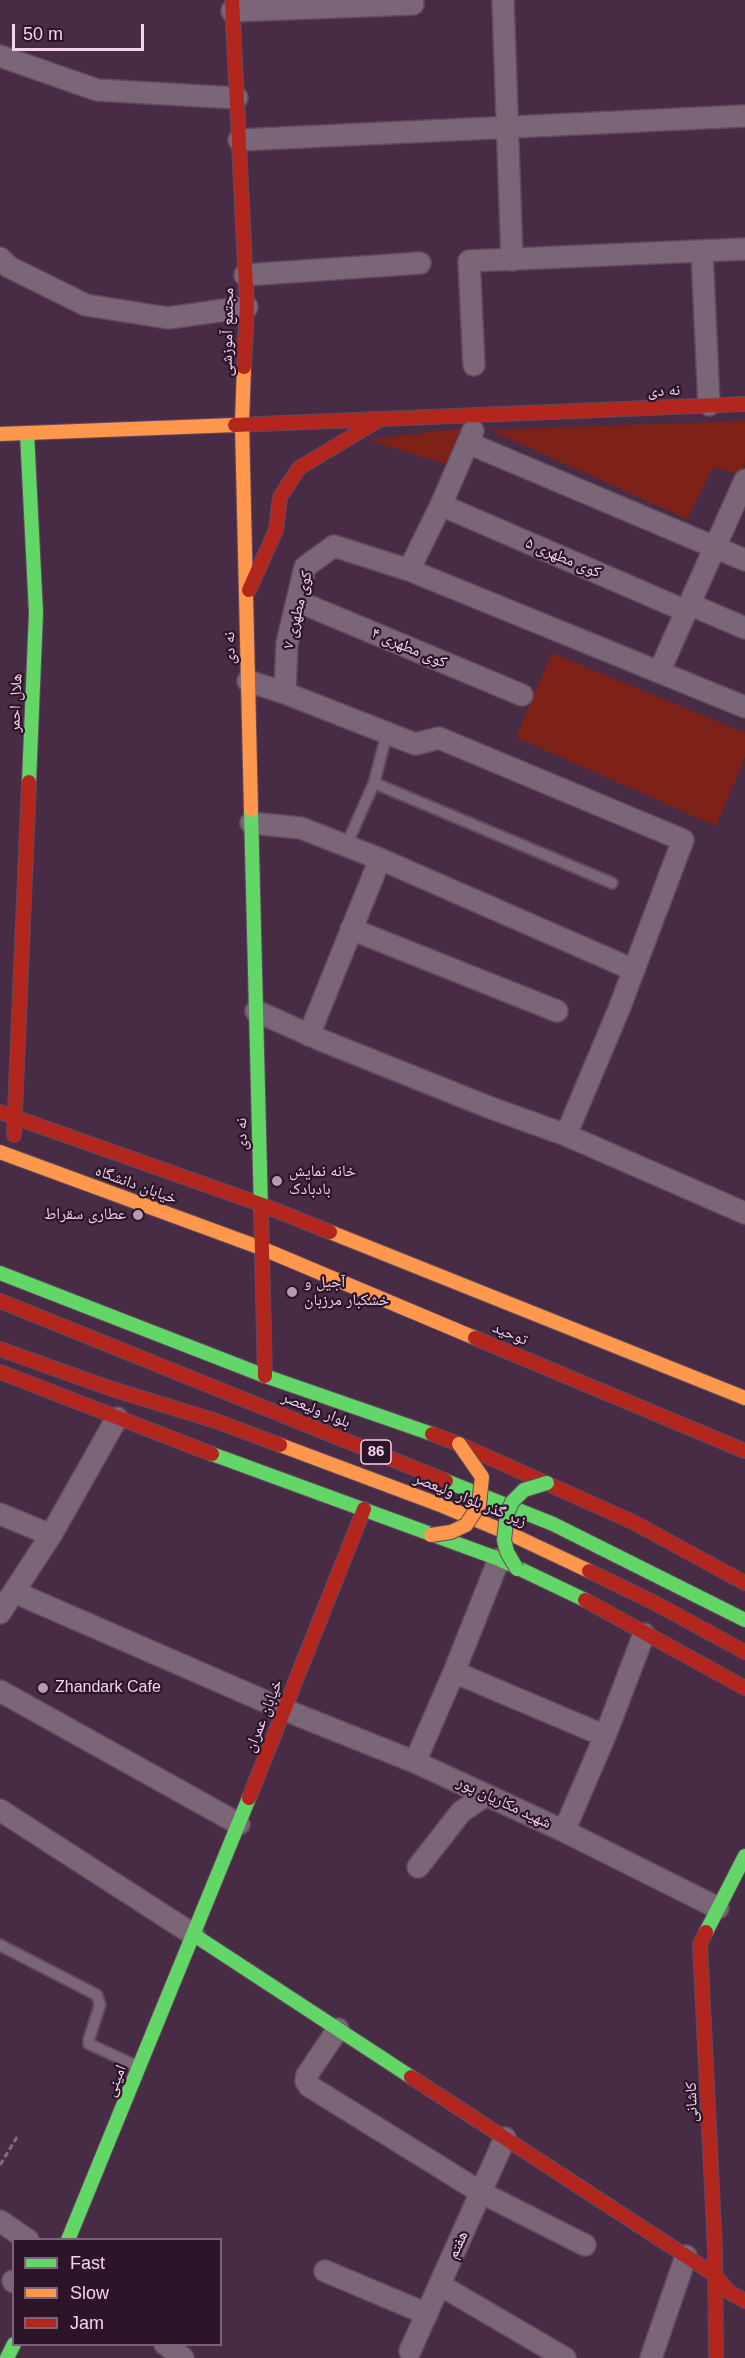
<!DOCTYPE html>
<meta charset="utf-8">
<style>
body{margin:0}
#map{position:relative;width:745px;height:2358px;overflow:hidden;background:#482c45;font-family:Arial,sans-serif}
canvas{display:block}
.legend{position:absolute;left:12px;top:2238px;width:210px;height:108px;box-sizing:border-box;background:#2c1529;border:2px solid #7c6178;margin:0;padding:8px 10px;list-style:none;font-size:18px;color:#f3d3ee}
.legend li{display:flex;align-items:center;gap:12px;height:30px}
.legend b{width:30px;border:2px solid #7c6178}
.scale{position:absolute;left:12px;top:24px;width:132px;height:27px;box-sizing:border-box;border:3px solid #f3d3ee;border-top:0;padding-left:8px;font-size:18px;line-height:21px;white-space:nowrap;color:#f3d3ee;-webkit-text-stroke:4px #2c1529;paint-order:stroke}
</style>
<div id="map">
<canvas width="745" height="2358"></canvas>
<ul class="legend">
<li><b style="height:8px;background:#63d668"></b>Fast</li>
<li><b style="height:8px;background:#ff974d"></b>Slow</li>
<li><b style="height:8px;background:#b3261e"></b>Jam</li>
</ul>
<div class="scale">50 m</div>
</div>
<script>
const ctx = document.querySelector('canvas').getContext('2d');
ctx.lineJoin = 'round';
function fill(path, color) {
  ctx.fillStyle = color;
  ctx.fill(path, 'evenodd');
}
function poly(rows) {
  const path = new Path2D();
  for (const r of rows) {
    path.moveTo(r[0], r[1]);
    for (let i = 2; i < r.length; i += 2) path.lineTo(r[i], r[i + 1]);
  }
  return path;
}
function strokePath(path, color, width, dash) {
  ctx.strokeStyle = color;
  ctx.lineWidth = width;
  ctx.lineCap = dash ? 'butt' : 'round';
  ctx.setLineDash(dash || []);
  ctx.stroke(path);
}
function write(font, color, halo, rows, align = 'center') {
  ctx.font = font + ' Arial,"Noto Naskh Arabic",sans-serif';
  ctx.lineWidth = 4.5;
  ctx.setLineDash([]);
  ctx.textBaseline = 'middle';
  ctx.strokeStyle = halo;
  ctx.fillStyle = color;
  for (const [text, x, y, turn = 0] of rows) {
    ctx.save();
    ctx.translate(x, y);
    ctx.rotate((+turn || 0) * Math.PI / 180);
    ctx.textAlign = isNaN(turn) ? turn : align;
    if (halo) ctx.strokeText(text, 0, 0);
    ctx.fillText(text, 0, 0);
    ctx.restore();
  }
}
fill(poly([
 [745,421,745,461,741,475,713,467,687,519,490,430],
 [464,428,445,464,369,440],
 [552,653,745,733,745,757,716,826,516,737]
]), '#7e2218');
const lane = poly([
 [374,783,612,883],
 [346,846,374,783,387,733],
 [0,1945,97,1995,100,2005,89,2039,89,2044,139,2067]
]);
const street = poly([
 [503,0,512,260],
 [232,11,413,4],
 [0,56,97,90,237,98],
 [239,140,745,116],
 [702,251,709,405],
 [0,258,9,267,86,305,168,318,247,307],
 [245,275,420,263],
 [474,365,469,261,745,249],
 [468,443,745,560],
 [441,505,686,611],
 [409,570,441,505,473,431],
 [297,601,522,695],
 [689,604,745,628],
 [659,672,745,480],
 [248,681,285,693,415,744,439,738,683,840,619,1009,566,1135],
 [285,693,287,643,305,567,334,546,409,570,745,707],
 [251,823,301,828,380,859,634,970],
 [351,929,557,1011],
 [256,1011,321,1040,491,1108,566,1135,745,1213],
 [309,1035,380,859],
 [0,1514,51,1535],
 [14,1592,285,1710,415,1762,564,1831,718,1908],
 [0,1613,51,1535,117,1418],
 [454,1672,605,1736],
 [0,1691,239,1824],
 [415,1762,454,1672,499,1559],
 [0,1810,194,1935],
 [564,1831,605,1736,644,1634],
 [418,1867,461,1812,486,1795],
 [338,2029,307,2075,306,2081,309,2086,482,2193,585,2245],
 [0,2221,28,2240],
 [325,2271,427,2314],
 [13,2281,14,2282],
 [440,2285,565,2358],
 [165,2344,183,2358],
 [410,2351,505,2138],
 [651,2358,686,2256]
]);
const fast = poly([
 [27,433,36,613,29,782],
 [251,810,261,1211],
 [0,1273,265,1376,432,1434],
 [212,1454,499,1559,585,1600],
 [446,1481,553,1524,745,1620],
 [706,1932,745,1856],
 [194,1935,411,2077],
 [68,2240,249,1798],
 [7,2358,14,2344]
]);
const slow = poly([
 [244,367,242,423,251,810],
 [0,434,235,425],
 [0,1152,261,1248,475,1338],
 [330,1232,745,1398],
 [280,1445,443,1506,515,1536,589,1571]
]);
const jam = poly([
 [232,0,247,307,244,367],
 [235,425,745,404],
 [249,590,276,530,280,497,299,468,379,420],
 [0,1112,260,1204,330,1232],
 [14,1135,29,782],
 [261,1211,265,1376],
 [0,1301,446,1481],
 [475,1338,745,1451],
 [0,1349,109,1388,216,1421,280,1445],
 [0,1372,212,1454],
 [432,1434,459,1444,635,1523,745,1583],
 [589,1571,655,1603,745,1652],
 [585,1600,745,1688],
 [249,1798,364,1509],
 [706,1932,700,1944,715,2250,716,2358],
 [411,2077,715,2275,729,2292,745,2301]
]);
strokePath(lane, '#61495e', 14);
strokePath(street, '#61495e', 24);
strokePath(fast, '#61495e', 16);
strokePath(slow, '#61495e', 16);
strokePath(jam, '#61495e', 16);
strokePath(poly([
 [0,2165,17,2137]
]), '#7f6c7c', 3, [6, 3]);
strokePath(lane, '#7a6677', 10);
strokePath(street, '#7a6677', 21);
strokePath(fast, '#63d668', 14);
strokePath(slow, '#ff974d', 14);
strokePath(jam, '#b3261e', 14);
const fastBridge = poly([
 [517,1569,507,1552,504,1540,507,1514,512,1502,524,1490,547,1483]
]);
const slowBridge = poly([
 [431,1535,451,1532,466,1525,479,1505,482,1477,459,1444]
]);
strokePath(fastBridge, '#61495e', 16, []);
strokePath(slowBridge, '#61495e', 16, []);
strokePath(fastBridge, '#63d668', 14);
strokePath(slowBridge, '#ff974d', 14);
for (const [x, y, r, color] of [
 [277,1181,6,"#b799b3"],
 [138,1215,6,"#b799b3"],
 [292,1292,6,"#b799b3"],
 [43,1688,6,"#b799b3"]
]) {
  const dot = new Path2D();
  dot.arc(x, y, r, 0, 2 * Math.PI);
  ctx.fillStyle = color;
  ctx.fill(dot);
  strokePath(dot, '#2c1529', 2);
}
for (const [x, y, w] of [
 [376,1452,30]
]) {
  const box = new Path2D();
  box.roundRect(x - w / 2, y - 12, w, 24, 4.5);
  ctx.fillStyle = '#2c1529';
  ctx.fill(box);
  strokePath(box, '#f3d3ee', 1.5);
}
write('bold 15px', '#f3d3ee', null, [
 ["86",376,1452]
]);
write('16px', '#f3d3ee', '#2c1529', [
 ["مجتمع آموزشی",228,332,-89],
 ["نه دی",664,391,-2],
 ["کوی مطهری ۵",563,558,23],
 ["کوی مطهری ۷",298,610,-76],
 ["نه دی",230,648,-91],
 ["کوی مطهری ۴",409,648,23],
 ["هلال احمر",16,703,-88],
 ["نه دی",242,1134,-91],
 ["خیابان دانشگاه",136,1185,20],
 ["توحید",510,1334,23],
 ["بلوار ولیعصر",316,1410,22],
 ["زیر گذر بلوار ولیعصر",470,1500,22],
 ["خیابان عمران",264,1716,-68],
 ["شهید مکاریان پور",504,1803,25],
 ["امینی",116,2081,-68],
 ["کاشانی",692,2102,-92],
 ["هفتم",458,2245,-65]
]);
write('16px', '#f3d3ee', '#2c1529', [
 ["خانه نمایش",289,1172],
 ["بادبادک",289,1190],
 ["عطاری سقراط",126,1215,"right"],
 ["آجیل و",304,1283],
 ["خشکبار مرزبان",304,1301],
 ["Zhandark Cafe",55,1688]
], 'left');
</script>
